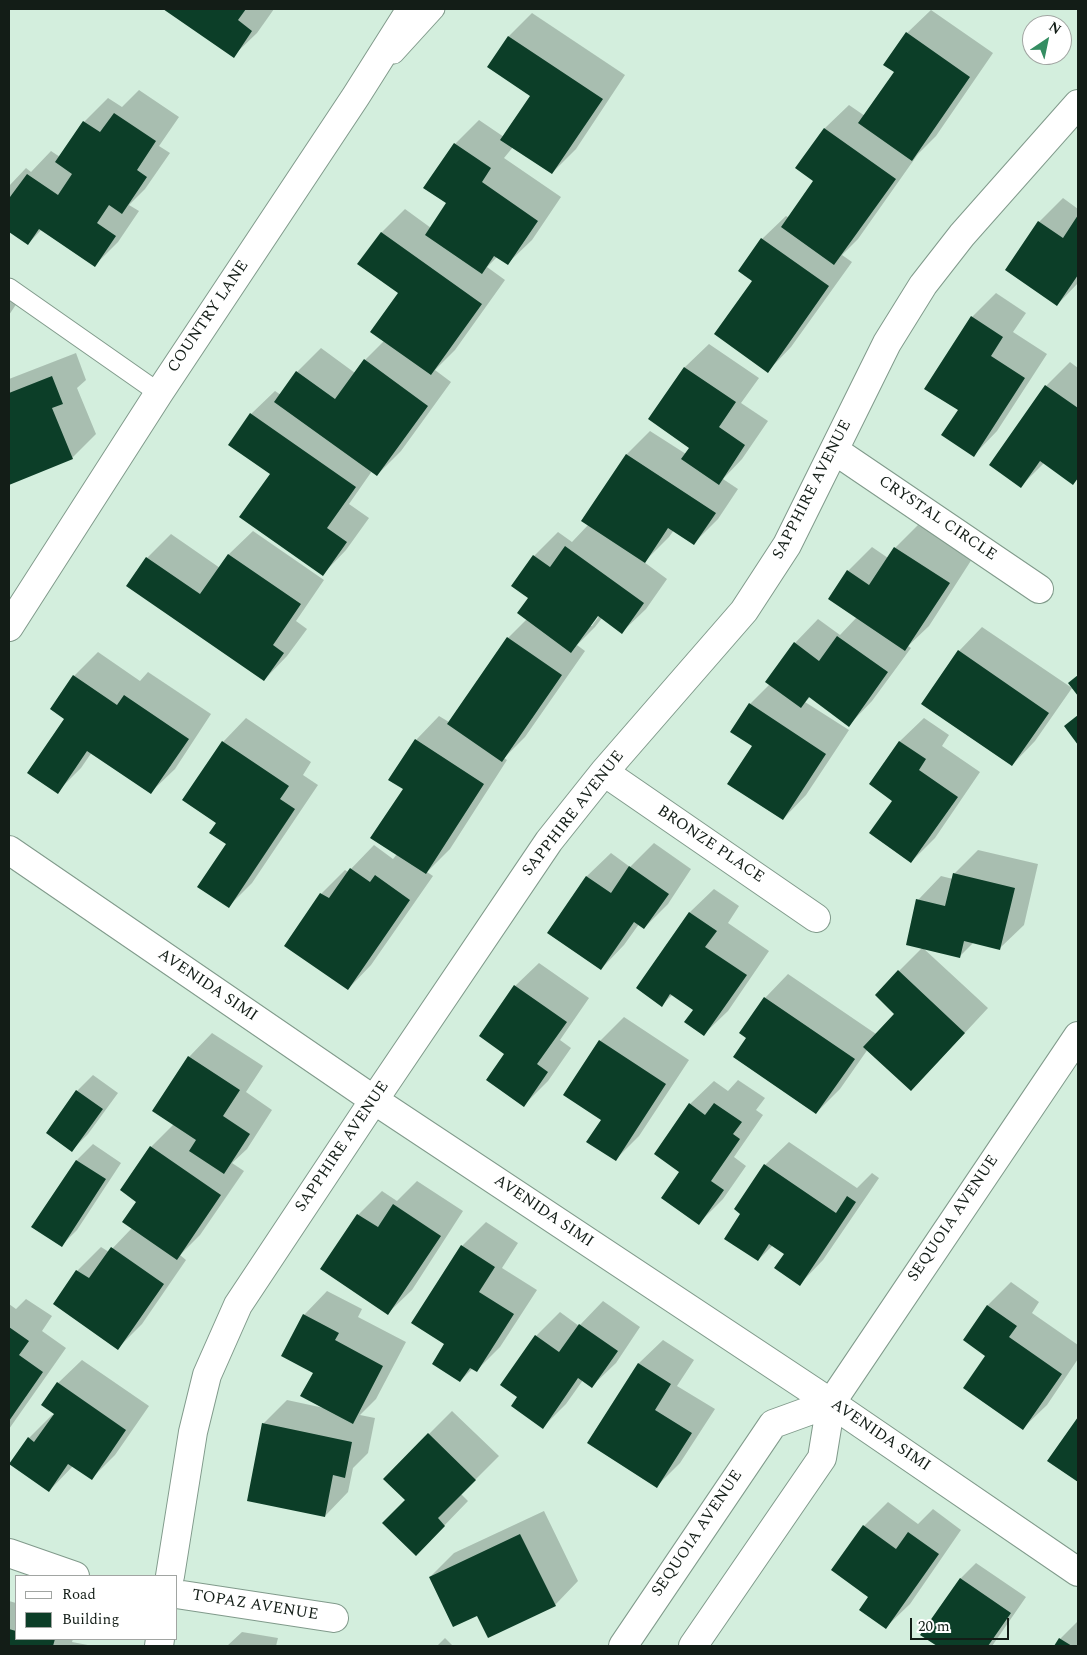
<!DOCTYPE html>
<style>
body{margin:0}
#map{position:relative;width:1087px;height:1655px;overflow:hidden;background:#d3eedd;font-family:Spectral,serif}
canvas{display:block}
.frame{position:absolute;inset:0;border:10px solid #131d17;pointer-events:none}
.legend{position:absolute;left:15px;top:1575px;width:162px;height:65px;box-sizing:border-box;background:#fff;border:1px solid #a1a5a2;margin:0;padding:6px 9px;list-style:none;font-size:15px;color:#131d17}
.legend li{display:flex;align-items:center;gap:10px;height:25px}
.legend b{width:25px;border:1px solid #a1a5a2}
.north{position:absolute;left:1022px;top:15px;width:50px;height:50px;box-sizing:border-box;background:#fff;border:1px solid #a1a5a2;border-radius:50%;rotate:34deg;font-size:14px;font-weight:700;line-height:20px;text-align:center;color:#131d17}
.north::after{content:'';display:block;margin:auto;width:18px;height:22px;background:#348d62;clip-path:polygon(50% 0,100% 100%,50% 72%,0 100%)}
.scale{position:absolute;left:910px;top:1618px;width:99px;height:22px;box-sizing:border-box;border:2px solid #131d17;border-top:0;padding-left:6px;font-size:15px;line-height:18px;white-space:nowrap;color:#131d17;-webkit-text-stroke:4px #fff;paint-order:stroke}
</style>
<div id="map">
<canvas width="1087" height="1655"></canvas>
<div class="frame"></div>
<ul class="legend">
<li><b style="height:6px;background:#fff"></b>Road</li>
<li><b style="height:14px;background:#0c3e28"></b>Building</li>
</ul>
<div class="north">N</div>
<div class="scale">20 m</div>
</div>
<script>
const ctx = document.querySelector('canvas').getContext('2d');
ctx.lineJoin = 'round';
function fill(path, color) {
  ctx.fillStyle = color;
  ctx.fill(path, 'evenodd');
}
function poly(rows) {
  const path = new Path2D();
  for (const r of rows) {
    path.moveTo(r[0], r[1]);
    for (let i = 2; i < r.length; i += 2) path.lineTo(r[i], r[i + 1]);
  }
  return path;
}
function strokePath(path, color, width, dash) {
  ctx.strokeStyle = color;
  ctx.lineWidth = width;
  ctx.lineCap = dash ? 'butt' : 'round';
  ctx.setLineDash(dash || []);
  ctx.stroke(path);
}
function write(font, color, halo, rows, align = 'center') {
  ctx.font = font + ' Spectral,serif';
  ctx.lineWidth = 5;
  ctx.setLineDash([]);
  ctx.textBaseline = 'middle';
  ctx.strokeStyle = halo;
  ctx.fillStyle = color;
  for (const [text, x, y, turn = 0] of rows) {
    ctx.save();
    ctx.translate(x, y);
    ctx.rotate((+turn || 0) * Math.PI / 180);
    ctx.textAlign = isNaN(turn) ? turn : align;
    if (halo) ctx.strokeText(text, 0, 0);
    ctx.fillText(text, 0, 0);
    ctx.restore();
  }
}
fill(poly([
 [166,9,274,9,257,33,233,56],
 [931,10,993,53,936,136,918,154,858,239,842,255,852,262,791,347,768,371,754,280,762,239,786,216,789,218,815,181,797,168,825,128,849,105,865,116,895,72,907,33],
 [532,13,625,75,576,149,552,173,513,147,504,158,561,197,532,240,508,263,498,256,487,267,505,280,455,350,435,370,451,382,401,451,377,475,372,471,349,504,369,518,346,550,323,574,271,473,251,414,275,391,281,395,297,372,321,348,355,373,365,360,385,340,400,293,381,233,405,209,431,228,448,203,425,187,455,144,479,120,504,137,531,96,508,37],
 [139,90,179,117,159,146,170,153,145,189,129,205,139,211,118,242,95,265,42,229,28,244,9,230,9,186,26,168,31,172,51,151,60,157,84,122,108,98,122,107],
 [1063,198,1078,209,1078,283,1057,305,1006,270,1039,222],
 [996,293,1026,313,1013,332,1047,354,997,431,974,455,959,410,926,389,972,317],
 [9,297,17,303,9,315],
 [709,344,759,378,741,403,768,421,742,459,723,479,738,489,718,519,694,543,674,530,669,537,644,562,667,579,646,609,622,632,602,618,595,627,577,645,585,651,525,737,504,758,507,760,450,849,427,872,433,876,371,965,348,989,285,945,321,894,345,870,348,872,374,845,393,859,397,854,404,788,416,740,439,716,449,722,508,638,527,619,530,598,513,586,534,556,558,532,572,542,589,524,583,520,627,454,650,431,686,454,691,447,650,419,685,367],
 [600,610,602,612,592,626,589,626],
 [76,353,86,380,77,388,96,434,72,458,9,484,9,379],
 [1070,362,1078,368,1078,478,1073,483,1044,463,1021,486,1046,386],
 [919,524,972,559,929,626,908,646,911,648,872,701,849,725,810,697,805,702,849,730,806,795,783,819,753,746,750,704,770,684,795,643,818,619,840,635,857,617,830,599,848,571,872,547,888,558,895,548],
 [253,531,324,580,296,621,307,629,287,656,264,680,147,558,171,534,220,568,229,554],
 [982,627,1072,688,1035,741,1012,765,959,651],
 [98,652,140,681,148,672,211,714,175,769,151,792,92,752,81,768,57,792,66,718,74,676],
 [246,718,311,762,303,775,318,785,252,883,228,907,228,844,218,823,223,742],
 [924,718,949,735,942,746,980,772,935,838,911,862,894,800,870,784,900,741],
 [654,843,691,869,668,904,644,928,639,924,624,945,601,969,548,933,587,876,611,853,630,867],
 [978,850,1038,864,1024,925,1000,948,974,942,959,957,923,948,988,1008,934,1066,868,1049,840,1089,816,1113,748,1037,765,998,788,974,876,1034,895,1013,899,971,922,948,918,900,941,876,953,879,954,874],
 [714,889,739,906,728,923,769,951,728,1011,704,1034,695,1010,673,994,662,1005,637,988,690,912],
 [539,963,589,998,560,1040,571,1048,548,1081,524,1105,506,1054,515,986],
 [624,1017,689,1060,639,1136,616,1159,603,1120,565,1095,600,1041],
 [212,1033,263,1066,246,1092,272,1110,247,1149,232,1163,244,1171,200,1235,180,1255,186,1260,142,1324,118,1348,55,1304,77,1271,101,1247,109,1252,132,1228,151,1147,174,1124,189,1057],
 [93,1075,118,1093,88,1134,72,1150,77,1091],
 [738,1080,765,1098,756,1110,763,1115,734,1157,746,1166,723,1199,699,1223,681,1171,690,1104,714,1081,728,1091],
 [789,1142,857,1188,872,1173,879,1178,823,1260,800,1284,786,1253,773,1245,758,1260,742,1214,765,1165],
 [93,1144,121,1163,77,1230,61,1246,33,1227,77,1160],
 [417,1181,463,1211,412,1290,388,1313,358,1215,382,1191,397,1201],
 [486,1222,518,1243,502,1268,537,1290,500,1347,476,1371,473,1368,460,1381,446,1344,462,1246],
 [1011,1282,1039,1302,1032,1313,1078,1345,1078,1359,1047,1405,1023,1428,987,1356,987,1306],
 [327,1291,362,1309,358,1317,406,1342,376,1399,360,1415,375,1418,368,1453,353,1468,348,1492,325,1516,263,1424,287,1400,324,1408,314,1372,304,1315],
 [26,1299,52,1316,42,1331,66,1348,9,1429,9,1304,16,1309],
 [603,1301,640,1327,616,1363,592,1386,583,1380,566,1404,543,1427,519,1397,502,1385,536,1336,560,1312,579,1326],
 [663,1340,694,1360,677,1386,715,1409,680,1463,657,1486,588,1442,639,1363],
 [82,1360,149,1406,115,1455,91,1479,73,1466,49,1491,29,1438,52,1415,55,1416,58,1383],
 [452,1411,499,1456,461,1494,468,1501,440,1530,407,1500,429,1434],
 [1078,1418,1078,1480,1049,1460],
 [888,1502,918,1524,933,1509,961,1530,910,1604,886,1627,870,1596,864,1526],
 [544,1511,578,1581,555,1605,478,1614,430,1577,454,1553],
 [976,1563,1026,1597,992,1646,939,1646,922,1635,960,1579],
 [9,1601,16,1603,16,1639,73,1639,72,1642,93,1646,9,1646],
 [1078,1621,1078,1646,1055,1646,1060,1639],
 [242,1632,278,1638,276,1646,227,1646],
 [445,1638,453,1646,437,1646]
]), '#0003');
fill(poly([
 [163,9,246,9,238,20,252,31,234,58],
 [906,32,970,77,912,161,858,123,894,72,883,65],
 [508,36,603,99,552,174,500,140,530,96,487,67],
 [114,113,156,141,137,170,147,177,122,214,109,205,97,223,116,236,95,267,39,229,28,245,9,232,9,196,10,197,27,174,58,195,72,174,55,162,83,121,100,132],
 [824,128,896,179,834,265,781,227,813,181,795,168],
 [454,143,491,168,482,182,538,221,508,265,494,256,482,274,425,235,446,203,423,188],
 [1078,215,1078,275,1057,306,1005,270,1038,221,1063,238],
 [381,232,482,304,431,375,370,332,398,293,357,264],
 [761,238,829,286,768,373,714,334,752,281,738,271],
 [971,316,1003,337,991,356,1025,378,974,457,941,435,958,410,924,389],
 [364,359,428,406,377,476,274,402,296,371,335,399],
 [684,367,736,402,719,427,745,445,719,485,681,459,689,448,648,419],
 [52,376,63,404,52,408,73,459,9,485,9,393],
 [1045,385,1078,408,1078,478,1073,485,1040,461,1021,488,989,465],
 [250,413,356,487,327,528,347,542,323,576,239,517,270,474,228,445],
 [626,454,716,513,694,545,668,528,645,563,581,521],
 [565,546,644,603,622,634,598,616,571,653,517,613,528,598,511,586,533,555,550,567],
 [894,547,950,583,905,651,828,599,847,570,869,585],
 [228,554,301,604,273,645,284,653,264,681,126,586,146,557,200,594],
 [837,636,888,672,849,727,809,697,801,708,765,682,794,642,819,661],
 [507,637,562,675,502,762,447,724],
 [958,650,1049,713,1012,766,921,704],
 [73,675,117,705,124,695,189,739,151,794,87,751,58,794,27,773,64,719,50,709],
 [1078,675,1078,696,1068,683],
 [749,703,826,754,783,820,727,784,752,746,730,732],
 [1078,715,1078,745,1064,726],
 [415,739,484,784,426,874,370,838,403,789,388,780],
 [222,741,289,786,280,799,295,809,229,908,197,887,226,844,209,833,216,823,182,800],
 [899,741,926,759,919,770,958,797,911,863,869,833,892,801,869,784],
 [629,866,669,894,644,929,634,922,601,970,547,933,586,876,611,893],
 [350,868,370,882,375,875,410,900,348,990,284,946,320,893,329,898],
 [953,873,1015,888,1000,950,964,941,960,958,906,945,916,899,945,906],
 [689,912,717,931,705,947,747,975,704,1036,684,1022,693,1010,670,994,662,1007,636,988],
 [898,970,965,1033,911,1091,863,1047,894,1014,875,995],
 [514,985,567,1022,537,1064,548,1072,524,1107,486,1080,504,1054,479,1036],
 [764,997,855,1059,816,1114,733,1057,746,1038,739,1033],
 [599,1040,666,1084,616,1161,586,1142,601,1120,563,1095],
 [188,1056,240,1090,223,1116,250,1134,224,1174,189,1151,196,1140,152,1111],
 [76,1090,103,1109,72,1152,46,1133],
 [689,1103,705,1115,714,1103,742,1122,733,1134,740,1139,711,1181,724,1190,699,1225,661,1198,679,1172,654,1154],
 [150,1146,221,1195,177,1260,122,1222,136,1202,120,1190],
 [76,1160,106,1179,62,1247,31,1227],
 [764,1164,836,1213,847,1196,856,1202,800,1286,774,1268,784,1254,769,1244,758,1261,724,1239,740,1214,734,1209],
 [393,1204,441,1236,388,1315,320,1269,357,1214,378,1227],
 [461,1245,495,1267,479,1292,514,1314,477,1372,470,1368,460,1382,432,1364,444,1344,411,1323],
 [111,1247,164,1284,118,1350,53,1304,76,1270,89,1278],
 [987,1305,1017,1326,1009,1337,1062,1374,1023,1430,963,1388,985,1356,963,1340],
 [303,1314,339,1333,335,1340,383,1366,353,1424,300,1396,313,1373,281,1356],
 [579,1324,618,1351,592,1388,578,1378,543,1429,511,1406,517,1397,500,1385,535,1335,559,1352],
 [9,1327,29,1341,19,1355,43,1372,9,1421],
 [638,1363,671,1384,655,1410,692,1433,657,1488,587,1443],
 [57,1382,126,1430,92,1480,68,1464,49,1492,9,1464,28,1437,34,1442,54,1414,41,1405],
 [1078,1417,1078,1482,1047,1461],
 [262,1423,352,1442,345,1478,333,1475,325,1517,247,1501],
 [428,1433,476,1480,438,1518,445,1526,416,1556,382,1523,405,1500,383,1479],
 [863,1525,896,1549,908,1532,939,1554,886,1629,859,1610,868,1597,831,1570],
 [520,1534,556,1606,488,1638,477,1616,453,1627,429,1577],
 [960,1578,1011,1613,988,1646,937,1646,920,1635],
 [9,1629,16,1631,16,1639,55,1639,53,1646,9,1646],
 [1059,1638,1072,1646,1054,1646]
]), '#0c3e28');
const service = poly([
 [394,54,435,9],
 [9,288,159,393]
]);
const minor = poly([
 [834,450,1039,589],
 [9,627,159,393,356,96,411,9],
 [604,772,816,918],
 [9,850,374,1100,831,1403,1078,1572],
 [9,1553,75,1576],
 [170,1576,193,1432,207,1375,238,1305,374,1100,549,841,604,772,744,611,787,545,887,343,923,285,962,235,1078,104],
 [176,1594,334,1618],
 [159,1646,160,1639]
]);
const tertiary = poly([
 [623,1646,773,1424,831,1403],
 [693,1646,822,1458,831,1403,1078,1036]
]);
strokePath(service, '#809a8b', 21);
strokePath(minor, '#809a8b', 30);
strokePath(tertiary, '#809a8b', 30);
strokePath(service, '#fff', 19);
strokePath(minor, '#fff', 28);
strokePath(tertiary, '#fff', 28);
write('16px', '#131d17', '#fff', [
 ["COUNTRY LANE",209,317,-56],
 ["SAPPHIRE AVENUE",813,490,-63],
 ["CRYSTAL CIRCLE",937,519,34],
 ["SAPPHIRE AVENUE",574,814,-52],
 ["BRONZE PLACE",710,845,34],
 ["AVENIDA SIMI",207,986,34],
 ["SAPPHIRE AVENUE",343,1147,-56],
 ["AVENIDA SIMI",543,1212,34],
 ["SEQUOIA AVENUE",954,1219,-56],
 ["AVENIDA SIMI",880,1436,34],
 ["SEQUOIA AVENUE",698,1534,-56],
 ["TOPAZ AVENUE",255,1606,9]
]);
</script>
